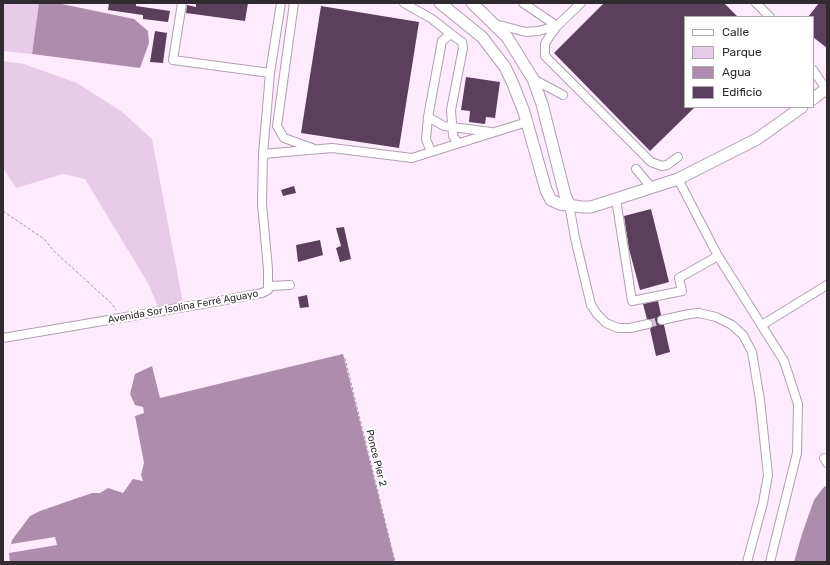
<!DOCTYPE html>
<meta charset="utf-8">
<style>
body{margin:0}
#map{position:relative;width:830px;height:565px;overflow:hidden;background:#feecfe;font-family:Rubik,sans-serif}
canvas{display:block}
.frame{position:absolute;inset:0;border:4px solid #312b31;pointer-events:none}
.legend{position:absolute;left:684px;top:16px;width:130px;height:92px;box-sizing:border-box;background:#fff;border:1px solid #adaaad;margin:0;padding:5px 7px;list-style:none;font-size:12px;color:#312b31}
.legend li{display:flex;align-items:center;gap:8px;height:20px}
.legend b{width:20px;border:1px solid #adaaad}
</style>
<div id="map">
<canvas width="830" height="565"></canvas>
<div class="frame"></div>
<ul class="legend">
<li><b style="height:5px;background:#fff"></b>Calle</li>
<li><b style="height:11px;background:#e8cbe8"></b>Parque</li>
<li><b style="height:11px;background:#ae8cae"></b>Agua</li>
<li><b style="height:11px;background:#5c3e5d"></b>Edificio</li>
</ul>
</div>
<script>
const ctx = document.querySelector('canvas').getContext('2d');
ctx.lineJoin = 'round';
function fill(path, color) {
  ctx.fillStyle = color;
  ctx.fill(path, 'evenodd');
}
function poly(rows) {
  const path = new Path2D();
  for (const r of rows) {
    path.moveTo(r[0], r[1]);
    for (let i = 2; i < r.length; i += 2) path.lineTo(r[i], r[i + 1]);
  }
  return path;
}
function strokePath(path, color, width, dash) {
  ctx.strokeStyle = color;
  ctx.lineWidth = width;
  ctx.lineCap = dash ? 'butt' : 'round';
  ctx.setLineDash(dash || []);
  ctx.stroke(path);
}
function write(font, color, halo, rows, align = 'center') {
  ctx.font = font + ' Rubik,sans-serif';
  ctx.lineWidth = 4;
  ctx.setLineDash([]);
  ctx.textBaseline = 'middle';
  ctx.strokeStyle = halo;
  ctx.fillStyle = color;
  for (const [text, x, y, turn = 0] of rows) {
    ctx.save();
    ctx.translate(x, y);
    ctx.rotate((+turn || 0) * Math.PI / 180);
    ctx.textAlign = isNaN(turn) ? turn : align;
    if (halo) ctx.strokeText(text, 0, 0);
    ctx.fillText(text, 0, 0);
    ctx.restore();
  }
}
fill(poly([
 [3,3,39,3,32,54,3,51],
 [3,61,24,64,77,83,121,111,152,139,183,303,158,307,149,285,85,179,63,174,16,188,3,168]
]), '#e8cbe8');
fill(poly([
 [39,3,57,3,134,19,148,31,149,43,140,68,32,54],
 [343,354,395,562,10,562,9,553,12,540,30,516,40,511,92,493,100,493,108,488,123,493,133,479,143,481,141,475,144,463,135,416,144,413,143,407,135,405,130,394,135,374,152,366,160,398],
 [827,485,827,562,794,562,802,534,814,500,823,488]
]), '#ae8cae');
fill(poly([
 [55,537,57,545,9,553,11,544]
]), '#feecfe');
fill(poly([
 [109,3,136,3,136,6,170,11,168,22,143,19,143,15,108,10],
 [196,3,248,3,245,21,186,13,187,5,196,7],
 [604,3,724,3,738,17,685,17,685,107,695,107,650,151,554,53],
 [819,3,827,3,827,48,813,37,813,17,808,17],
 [321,6,419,22,399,148,301,133],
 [155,31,167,33,163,63,150,62],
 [466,77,500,82,495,118,486,117,485,124,469,122,470,111,461,110],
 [294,186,296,193,283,196,281,190],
 [651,209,669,282,640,290,629,249,624,216],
 [344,227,351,259,340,262,336,248,341,246,336,228],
 [320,240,323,255,298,262,296,245],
 [307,295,309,307,300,308,298,297],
 [658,301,661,315,657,318,657,322,660,325,664,325,670,352,656,356,650,329,653,326,653,322,647,319,643,304]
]), '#5c3e5d');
strokePath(poly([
 [648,324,662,320]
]), '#d5c5d5', 8, [8, 4]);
const minor = poly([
 [182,3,173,60,270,73],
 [294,3,277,126,284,138,312,148],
 [404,3,432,19,451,34,442,41,428,117,426,139,431,152],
 [523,3,557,26],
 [581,3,557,26,549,37,545,44,545,56,651,162,662,166,667,165,678,157],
 [756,3,770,17],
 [495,24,526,32,538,31,557,26],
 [451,34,462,42,463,48,451,110,453,136,458,143],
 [813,70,826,89],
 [533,79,563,95],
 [428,117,444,126,491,132],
 [263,154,332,148,412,158,527,122],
 [636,169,651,187],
 [678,179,718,256,784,361,798,404,797,453,770,562],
 [616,199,632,301,682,291,679,278,718,256],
 [569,204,575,238,591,305,597,314,606,323,618,328,630,328,648,324],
 [270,286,290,285],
 [662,320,689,314,699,313,716,317,732,325,743,335,752,352,760,400,768,475,763,503,747,562],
 [762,325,827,285],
 [3,338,214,302,262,293,268,290,268,269,262,204,263,154,270,73,281,3],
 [824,458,827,463]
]);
const major = poly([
 [440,3,482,37,505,67,513,84,524,112,546,190,551,200,560,204,582,207,591,207,678,179,757,139,802,107],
 [472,3,507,37,533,79,542,104,565,195,569,204],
 [813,99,827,88]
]);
strokePath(minor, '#b19fb1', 10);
strokePath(major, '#b19fb1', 13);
strokePath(poly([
 [3,211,44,239,54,251,112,304,116,310],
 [345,358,395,562],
 [823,488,827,493]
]), '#a296a2', 1, [3, 2]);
strokePath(minor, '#fff', 8);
strokePath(major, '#fff', 11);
write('10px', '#312b31', '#fff', [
 ["Avenida Sor Isolina Ferré Aguayo",183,307,-10],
 ["Ponce Pier 2",376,458,76]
]);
</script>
